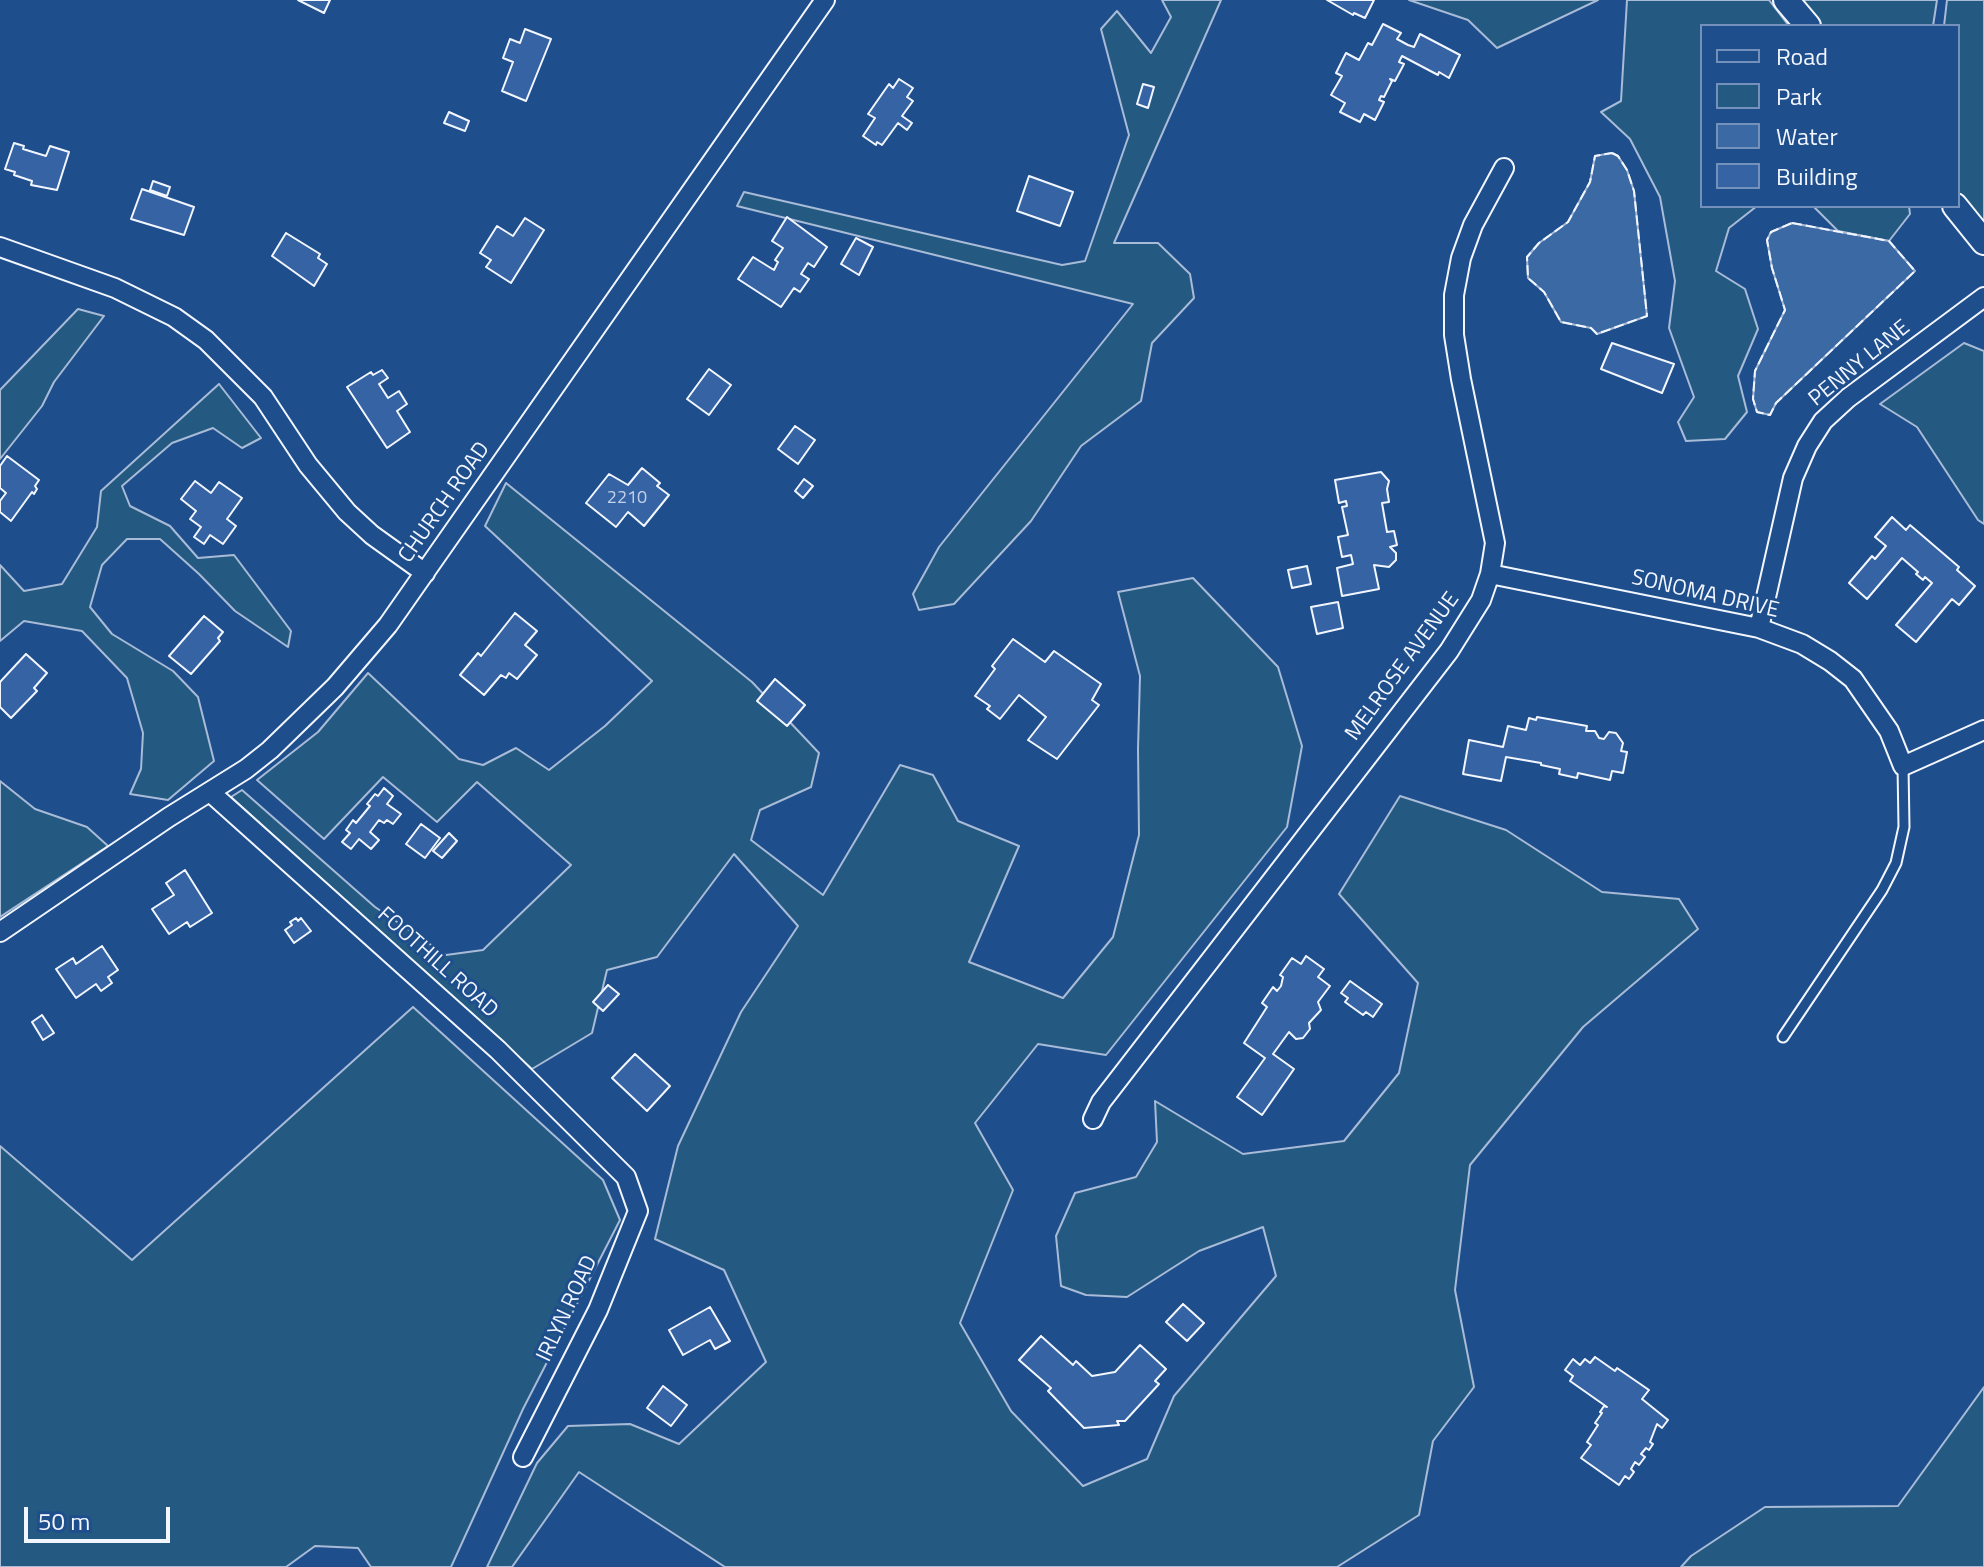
<!DOCTYPE html>
<style>
body{margin:0}
#map{position:relative;width:1984px;height:1567px;overflow:hidden;background:#1f4e8c;font-family:"Titillium Web",sans-serif}
canvas{display:block}
.legend{position:absolute;left:1700px;top:24px;width:260px;height:184px;box-sizing:border-box;background:#1f4e8c;border:2px solid #7391ba;margin:0;padding:10px 14px;list-style:none;font-size:24px;color:#f2f6ff}
.legend li{display:flex;align-items:center;gap:16px;height:40px}
.legend b{width:40px;border:2px solid #7391ba}
.scale{position:absolute;left:24px;top:1507px;width:146px;height:36px;box-sizing:border-box;border:4px solid #f2f6ff;border-top:0;padding-left:10px;font-size:24px;line-height:28px;white-space:nowrap;color:#f2f6ff;-webkit-text-stroke:6px #1f4e8c;paint-order:stroke}
</style>
<div id="map">
<canvas width="1984" height="1567"></canvas>
<ul class="legend">
<li><b style="height:10px;background:#1f4e8c"></b>Road</li>
<li><b style="height:22px;background:#245a82"></b>Park</li>
<li><b style="height:22px;background:#3b69a3"></b>Water</li>
<li><b style="height:22px;background:#3563a3"></b>Building</li>
</ul>
<div class="scale">50 m</div>
</div>
<script>
const ctx = document.querySelector('canvas').getContext('2d');
ctx.lineJoin = 'round';
function fill(path, color) {
  ctx.fillStyle = color;
  ctx.fill(path, 'evenodd');
}
function poly(rows) {
  const path = new Path2D();
  for (const r of rows) {
    path.moveTo(r[0], r[1]);
    for (let i = 2; i < r.length; i += 2) path.lineTo(r[i], r[i + 1]);
  }
  return path;
}
function strokePath(path, color, width, dash) {
  ctx.strokeStyle = color;
  ctx.lineWidth = width;
  ctx.lineCap = dash ? 'butt' : 'round';
  ctx.setLineDash(dash || []);
  ctx.stroke(path);
}
function write(font, color, halo, rows, align = 'center') {
  ctx.font = font + ' "Titillium Web",sans-serif';
  ctx.lineWidth = 6;
  ctx.setLineDash([]);
  ctx.textBaseline = 'middle';
  ctx.strokeStyle = halo;
  ctx.fillStyle = color;
  for (const [text, x, y, turn = 0] of rows) {
    ctx.save();
    ctx.translate(x, y);
    ctx.rotate((+turn || 0) * Math.PI / 180);
    ctx.textAlign = isNaN(turn) ? turn : align;
    if (halo) ctx.strokeText(text, 0, 0);
    ctx.fillText(text, 0, 0);
    ctx.restore();
  }
}
const green = poly([
 [1162,0,1221,0,1114,243,1158,243,1190,274,1194,298,1152,343,1141,401,1081,446,1031,521,954,604,919,610,913,594,939,547,1133,304,737,206,744,192,1062,265,1085,261,1129,135,1101,29,1117,11,1151,53,1171,17,1162,0],
 [1409,0,1598,0,1497,48,1468,20,1409,0],
 [1627,0,1769,0,1789,26,1702,26,1702,206,1757,206,1729,228,1716,271,1745,289,1758,329,1738,376,1747,412,1725,439,1686,441,1678,422,1694,397,1669,328,1675,281,1660,197,1630,139,1601,112,1621,101,1627,0],
 [1796,0,1937,0,1933,26,1818,26,1796,0],
 [1947,0,1984,0,1984,223,1958,192,1958,26,1944,26,1947,0],
 [1813,206,1909,206,1910,214,1889,241,1838,231,1813,206],
 [78,309,104,316,54,382,42,406,0,459,0,390,78,309],
 [1964,343,1984,351,1984,524,1978,520,1917,427,1880,404,1964,343],
 [219,384,261,438,242,448,213,428,172,443,122,486,130,506,170,526,198,558,234,555,291,631,288,647,235,611,199,574,160,539,127,539,102,565,90,607,112,634,173,671,198,697,214,761,168,800,130,794,141,769,143,733,127,678,82,631,24,621,0,641,0,565,24,591,62,584,97,527,101,491,219,384],
 [506,483,752,682,819,753,811,787,760,810,751,840,823,895,900,765,933,775,958,821,1019,846,969,962,1063,998,1113,937,1139,835,1138,749,1140,676,1118,592,1193,578,1278,667,1302,746,1287,827,1106,1055,1038,1044,975,1123,1013,1190,960,1323,1011,1411,1083,1486,1147,1459,1174,1396,1276,1276,1263,1227,1199,1251,1127,1297,1086,1295,1061,1286,1056,1236,1075,1193,1136,1177,1157,1142,1155,1101,1243,1154,1344,1141,1399,1073,1418,983,1339,894,1400,796,1506,830,1602,892,1679,899,1698,929,1583,1027,1470,1165,1455,1290,1474,1387,1433,1441,1419,1515,1337,1567,725,1567,579,1472,512,1567,487,1567,537,1463,568,1426,630,1424,679,1444,766,1362,724,1270,655,1239,678,1146,741,1012,798,926,734,854,657,957,607,970,592,1033,532,1069,231,797,242,790,375,907,446,955,483,950,571,865,477,782,437,822,383,777,324,839,257,780,318,732,368,673,459,759,483,765,516,748,549,770,605,726,652,681,485,526,506,483],
 [0,781,35,809,87,827,108,846,0,917,0,781],
 [413,1007,603,1180,620,1220,523,1409,451,1567,371,1567,358,1548,315,1546,286,1567,0,1567,0,1146,132,1260,413,1007],
 [1984,1387,1984,1567,1681,1567,1691,1556,1765,1507,1898,1506,1984,1387]
]);
fill(green, '#245a82');
strokePath(green, '#a8bbd7', 2);
const water = poly([
 [1612,153,1618,156,1627,170,1634,191,1647,316,1597,334,1591,328,1561,322,1544,292,1528,278,1527,257,1539,243,1568,222,1590,182,1595,156,1612,153],
 [1792,223,1889,241,1915,271,1776,403,1770,415,1757,412,1753,399,1755,371,1785,310,1772,268,1767,240,1771,232,1792,223]
]);
fill(water, '#3b69a3');
strokePath(water, '#a8bbd7', 2);
const building = poly([
 [298,0,330,0,324,13,298,0],
 [1327,0,1374,0,1365,18,1354,13,1353,15,1327,0],
 [1383,24,1401,33,1397,39,1408,45,1414,47,1420,34,1460,55,1449,78,1439,72,1438,75,1402,56,1399,62,1404,64,1395,81,1390,79,1392,81,1384,97,1381,96,1379,100,1384,102,1375,120,1364,114,1360,122,1340,112,1345,103,1331,95,1342,76,1336,73,1346,53,1359,60,1368,43,1372,45,1383,24],
 [525,29,551,39,526,101,502,91,513,62,503,58,510,39,520,43,525,29],
 [899,79,913,88,907,97,913,101,902,116,912,123,907,130,898,123,882,145,877,142,876,145,863,136,875,118,868,114,889,84,893,88,899,79],
 [1143,84,1154,87,1148,108,1137,104,1143,84],
 [449,112,469,121,465,131,444,123,449,112],
 [14,143,24,146,23,149,46,156,50,146,69,152,57,190,31,185,32,181,14,175,15,172,5,169,14,143],
 [1029,176,1073,192,1060,226,1017,211,1029,176],
 [153,181,170,187,167,196,150,190,153,181],
 [142,189,194,207,184,235,131,219,142,189],
 [787,217,827,247,814,267,808,263,801,274,809,279,800,292,794,288,781,307,738,279,753,257,774,270,778,262,775,260,783,248,772,241,787,217],
 [525,218,544,230,511,283,486,267,491,260,480,253,497,226,513,236,525,218],
 [286,233,320,254,318,258,327,264,314,286,272,256,286,233],
 [856,238,873,247,859,275,841,264,856,238],
 [1612,343,1674,364,1662,393,1601,369,1612,343],
 [709,369,731,385,709,415,687,399,709,369],
 [382,370,388,378,379,384,388,398,399,391,407,404,397,411,410,432,387,448,347,387,371,372,373,375,382,370],
 [795,426,815,440,798,464,778,449,795,426],
 [7,456,39,480,35,486,37,489,34,494,32,492,11,521,0,512,0,501,6,493,0,488,0,466,7,456],
 [642,468,660,483,657,486,669,495,644,526,628,512,616,527,586,503,609,474,628,485,642,468],
 [1381,472,1389,481,1387,489,1389,502,1382,503,1387,532,1394,531,1397,545,1390,547,1396,553,1396,560,1389,567,1374,565,1379,589,1342,596,1337,568,1353,564,1351,555,1342,557,1338,537,1348,535,1342,507,1347,506,1346,501,1339,503,1335,480,1381,472],
 [804,479,813,486,803,498,795,491,804,479],
 [195,481,211,493,219,482,242,498,227,519,236,526,223,544,210,535,204,544,194,537,201,527,190,519,196,511,181,499,195,481],
 [1892,517,1906,530,1910,525,1959,567,1957,570,1975,586,1959,605,1952,599,1916,642,1896,625,1932,583,1925,577,1923,580,1916,574,1918,572,1902,558,1867,599,1849,583,1872,556,1875,559,1886,546,1875,537,1892,517],
 [1307,566,1311,584,1292,588,1288,570,1307,566],
 [1338,602,1343,628,1317,634,1311,607,1338,602],
 [515,613,537,631,525,645,537,655,517,679,509,673,506,678,501,675,484,695,460,675,478,653,481,656,515,613],
 [204,616,223,632,218,638,220,641,191,674,169,656,204,616],
 [1013,639,1045,662,1054,651,1101,684,1092,700,1099,705,1057,759,1028,740,1046,717,1019,695,1000,719,987,709,990,706,975,696,995,669,992,666,1013,639],
 [26,654,47,673,34,688,37,691,11,718,0,707,0,682,26,654],
 [775,679,805,705,787,726,757,701,775,679],
 [1537,717,1587,726,1586,731,1595,731,1599,738,1604,739,1609,732,1616,733,1623,743,1621,751,1627,752,1623,773,1612,771,1610,780,1578,773,1577,778,1559,774,1560,769,1541,765,1541,763,1506,757,1501,781,1463,774,1469,740,1503,747,1508,726,1526,730,1529,718,1536,720,1537,717],
 [384,788,393,796,387,804,401,814,393,824,387,820,384,823,379,820,370,832,379,840,371,849,359,839,351,849,342,842,350,833,346,830,353,820,356,823,370,806,367,804,375,794,378,796,384,788],
 [421,824,440,838,425,858,406,844,421,824],
 [449,833,457,841,442,858,433,851,449,833],
 [185,870,212,913,190,927,187,922,169,934,152,909,174,895,166,883,185,870],
 [296,918,298,921,301,918,311,931,294,943,285,930,292,925,290,922,296,918],
 [102,946,118,970,108,977,112,983,101,991,96,984,76,998,56,969,73,958,76,964,102,946],
 [1306,956,1324,969,1318,977,1330,986,1318,1002,1321,1010,1309,1023,1310,1029,1303,1038,1296,1039,1289,1032,1273,1054,1294,1069,1262,1115,1237,1097,1265,1058,1244,1043,1267,1007,1262,1003,1273,987,1277,991,1281,986,1283,977,1280,975,1292,958,1301,964,1306,956],
 [1350,981,1382,1004,1373,1017,1366,1012,1363,1015,1345,1002,1348,998,1341,993,1350,981],
 [608,985,619,994,603,1011,593,1002,608,985],
 [42,1015,54,1033,43,1040,32,1022,42,1015],
 [635,1054,670,1086,647,1111,612,1078,635,1054],
 [1183,1304,1204,1323,1187,1341,1166,1322,1183,1304],
 [710,1307,730,1341,715,1349,710,1340,683,1355,669,1330,710,1307],
 [1041,1336,1073,1365,1076,1361,1092,1376,1115,1372,1140,1345,1166,1369,1155,1381,1159,1384,1125,1421,1117,1421,1119,1425,1084,1428,1048,1391,1051,1388,1019,1360,1041,1336],
 [1595,1357,1615,1371,1617,1368,1649,1390,1642,1399,1668,1420,1662,1428,1657,1424,1650,1442,1653,1444,1649,1450,1646,1448,1641,1454,1645,1457,1639,1465,1635,1462,1631,1469,1634,1472,1629,1479,1625,1476,1619,1485,1581,1458,1591,1445,1587,1442,1598,1425,1595,1423,1602,1413,1600,1412,1604,1406,1607,1407,1570,1381,1573,1376,1565,1370,1573,1359,1580,1365,1585,1359,1590,1363,1595,1357],
 [663,1386,687,1405,671,1426,647,1408,663,1386]
]);
fill(building, '#3563a3');
strokePath(building, '#f2f6ff', 2);
const lane = poly([
 [1783,1037,1882,890,1896,863,1904,827,1903,766]
]);
const street = poly([
 [0,247,115,288,174,317,206,340,263,397,308,465,347,512,372,535,425,573],
 [1490,574,1759,628,1802,644,1830,661,1853,679,1889,731,1903,766,1984,730],
 [1759,628,1793,478,1807,446,1823,421,1848,398,1984,297],
 [210,792,498,1050,626,1177,638,1211,598,1310,523,1457],
 [0,932,169,817,246,769,270,750,335,687,388,625,825,0],
 [1093,1119,1101,1102,1449,651,1481,600,1490,574,1495,543,1461,379,1454,335,1454,295,1461,258,1473,225,1504,168]
]);
const secondary = poly([
 [1786,0,1808,26],
 [1955,206,1984,242]
]);
strokePath(lane, '#f2f6ff', 13);
strokePath(street, '#f2f6ff', 22);
strokePath(secondary, '#f2f6ff', 28);
strokePath(lane, '#1f4e8c', 9);
strokePath(street, '#1f4e8c', 18);
strokePath(secondary, '#1f4e8c', 24);
strokePath(poly([
 [1612,153,1618,156,1627,170,1634,191,1647,316,1597,334,1591,328,1561,322,1544,292,1528,278,1527,257,1539,243,1568,222,1590,182,1595,156,1612,153],
 [1792,223,1889,241,1915,271,1776,403,1770,415,1757,412,1753,399,1755,371,1785,310,1772,268,1767,240,1771,232,1792,223]
]), '#f2f6ff', 2, [10, 4]);
write('18px', '#c3d1e8', null, [
 ["2210",627,499]
]);
write('22px', '#f2f6ff', '#1f4e8c', [
 ["PENNY LANE",1860,364,-39],
 ["CHURCH ROAD",445,503,-55],
 ["SONOMA DRIVE",1705,595,13],
 ["MELROSE AVENUE",1403,667,-54],
 ["FOOTHILL ROAD",437,963,42],
 ["IRLYN ROAD",568,1309,-65]
]);
</script>
